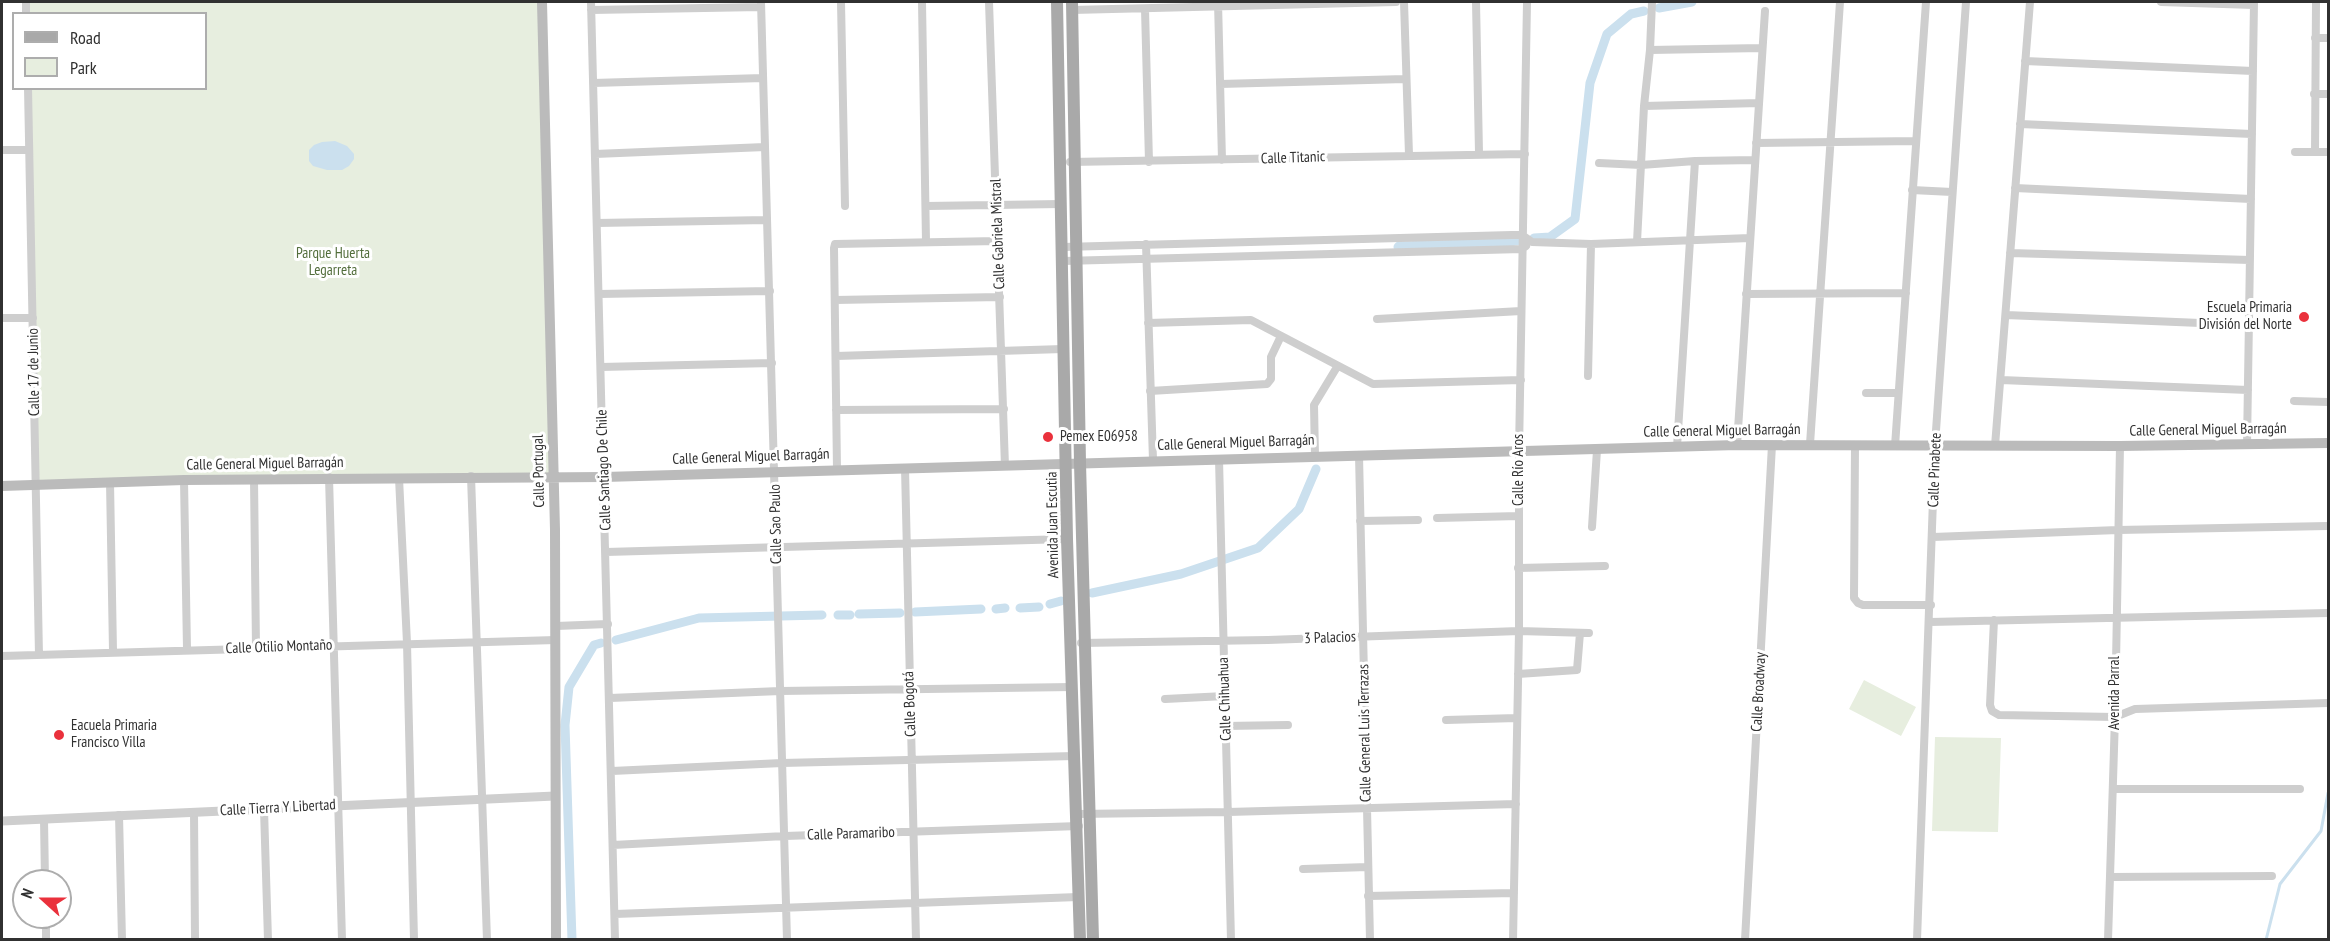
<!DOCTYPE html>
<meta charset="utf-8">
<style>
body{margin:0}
#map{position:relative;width:2330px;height:941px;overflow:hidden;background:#fff;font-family:"PT Sans Narrow",sans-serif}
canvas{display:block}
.frame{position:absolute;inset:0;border:3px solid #313131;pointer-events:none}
.legend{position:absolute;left:12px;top:12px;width:195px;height:78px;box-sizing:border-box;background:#fff;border:2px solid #adadad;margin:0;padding:8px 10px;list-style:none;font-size:18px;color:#313131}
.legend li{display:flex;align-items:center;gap:12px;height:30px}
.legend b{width:30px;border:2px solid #adadad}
.north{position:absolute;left:12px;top:869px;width:60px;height:60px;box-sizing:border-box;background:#fff;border:2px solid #adadad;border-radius:50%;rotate:291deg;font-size:16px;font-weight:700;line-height:24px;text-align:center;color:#313131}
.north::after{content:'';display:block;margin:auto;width:21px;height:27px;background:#ea313c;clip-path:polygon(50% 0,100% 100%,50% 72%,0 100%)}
</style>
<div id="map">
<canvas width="2330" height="941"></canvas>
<div class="frame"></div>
<ul class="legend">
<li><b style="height:8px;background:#a9a9a9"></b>Road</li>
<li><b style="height:16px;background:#e7eedf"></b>Park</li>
</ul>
<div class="north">N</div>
</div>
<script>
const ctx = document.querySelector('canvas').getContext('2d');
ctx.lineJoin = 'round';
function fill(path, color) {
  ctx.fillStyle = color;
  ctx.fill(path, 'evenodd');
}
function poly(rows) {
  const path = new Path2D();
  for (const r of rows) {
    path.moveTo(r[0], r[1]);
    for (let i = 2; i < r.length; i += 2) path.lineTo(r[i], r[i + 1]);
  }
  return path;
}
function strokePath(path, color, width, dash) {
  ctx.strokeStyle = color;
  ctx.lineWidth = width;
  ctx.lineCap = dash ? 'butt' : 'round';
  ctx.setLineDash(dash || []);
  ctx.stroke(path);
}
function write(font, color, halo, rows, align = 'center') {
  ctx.font = font + ' "PT Sans Narrow",sans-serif';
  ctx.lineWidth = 6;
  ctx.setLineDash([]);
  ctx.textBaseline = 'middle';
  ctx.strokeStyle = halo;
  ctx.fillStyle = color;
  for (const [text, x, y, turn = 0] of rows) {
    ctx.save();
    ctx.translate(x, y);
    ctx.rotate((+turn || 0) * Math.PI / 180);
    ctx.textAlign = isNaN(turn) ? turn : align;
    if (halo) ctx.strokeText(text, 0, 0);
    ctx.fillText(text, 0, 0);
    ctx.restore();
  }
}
fill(poly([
 [26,2,542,2,554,478,36,486,28,89,206,88,206,14,26,13],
 [1864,680,1916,707,1901,736,1849,709],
 [1935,737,2001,738,1998,832,1932,831]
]), '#e7eedf');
fill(poly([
 [335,141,347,146,354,154,354,159,349,166,342,170,327,170,313,166,309,161,309,150,314,145,322,142]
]), '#cbe0ee');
strokePath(poly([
 [2266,940,2280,884,2321,831,2328,793]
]), '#cbe0ee', 3);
strokePath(poly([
 [1659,8,1692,2],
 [1534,238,1550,237,1575,219,1590,83,1607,34,1631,14,1644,11],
 [1398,247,1399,246,1502,243,1522,240],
 [1092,593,1181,574,1258,548,1299,509,1316,469],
 [1050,604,1061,601],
 [1020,608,1039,607],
 [996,609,1005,608],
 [915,612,981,609],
 [859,614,900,613],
 [838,615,850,615],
 [616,640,699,618,822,615],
 [572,940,565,725,569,687,594,645,601,643]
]), '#cbe0ee', 9);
strokePath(poly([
 [26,2,26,14],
 [591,2,615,940],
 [761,2,787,940],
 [841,2,845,206],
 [922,2,926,242],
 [989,2,1005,466],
 [1218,2,1222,160],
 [1404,2,1409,155],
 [1476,2,1479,153],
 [2161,2,2254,5],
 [1145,9,1149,162],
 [591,10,761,7],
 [1072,10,1396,2],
 [2315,38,2328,38],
 [1650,50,1762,48],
 [2025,61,2253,71],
 [593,83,763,78],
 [1220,84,1405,79],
 [28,88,39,655],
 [2314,94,2328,94],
 [1644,106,1759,103],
 [2020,124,2252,134],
 [1756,143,1916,141],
 [2,150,29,150],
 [2295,152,2328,152],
 [2315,152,2316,2],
 [595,154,765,147],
 [1070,162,1525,154],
 [1599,163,1641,165,1695,161,1755,160],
 [2015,188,2251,199],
 [1912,190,1952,192],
 [926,206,1061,204],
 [597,223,767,220],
 [1637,242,1644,106,1650,50,1652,2],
 [1146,244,1153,460],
 [1063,247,1512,235,1522,235,1532,242,1591,244,1750,238],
 [2010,253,2250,260],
 [1063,261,1522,249,1526,246],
 [599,294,770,291],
 [1746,294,1906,293],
 [835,300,1000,297],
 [2006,315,2249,325],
 [2,318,33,318],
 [1377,319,1521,311],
 [1148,323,1251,320,1373,384,1521,380],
 [836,356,1063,349],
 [601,367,772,363],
 [1588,376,1591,244],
 [2001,380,2248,390],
 [1150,391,1267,384,1271,379,1271,357,1281,336],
 [1866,393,1898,393],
 [2294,401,2328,402],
 [836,410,1004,409],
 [1810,444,1840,2],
 [1737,445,1765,11],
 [2247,445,2254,2],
 [1855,446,1854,598,1858,603,1863,605,1931,605],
 [1895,446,1926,2],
 [1995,446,2030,2],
 [1677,447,1695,161],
 [1359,455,1370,940],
 [1315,456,1314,405,1337,367],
 [1219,459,1231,940],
 [905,468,916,940],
 [837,470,834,248,835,244,998,241],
 [471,476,487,940],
 [329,477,342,940],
 [399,478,407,643,414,940],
 [254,479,256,648],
 [184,480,187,649],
 [110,482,113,651],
 [1437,518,1519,516],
 [1360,521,1418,520],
 [1592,527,1597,450],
 [1933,537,2118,530,2328,526],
 [606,552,1067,539],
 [1518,568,1605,566],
 [1994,620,1990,705,1992,711,1999,715,2115,717,2135,709,2328,703],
 [1930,622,2328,613],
 [556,626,608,624],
 [1081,643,1268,640,1519,631,1589,633],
 [2,656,556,640],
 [1518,674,1577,670,1580,633],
 [610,698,780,691,1073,687],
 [1165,699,1225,696],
 [1446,720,1517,718],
 [1225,726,1288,725],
 [612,771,782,763,1075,756],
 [2114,789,2300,789],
 [264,809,268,940],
 [194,812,195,940],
 [1077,814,1228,812,1516,804],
 [119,815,122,940],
 [44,819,45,881],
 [613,845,785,836,1079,826],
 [1303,869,1368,867],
 [2111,877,2272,876],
 [1368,896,1514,893],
 [615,914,1078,897],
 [46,917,46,940],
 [1513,940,1519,631,1519,451,1527,2],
 [1745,940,1772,445],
 [1917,940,1935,445,1966,2],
 [2108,940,2115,717,2120,446]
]), '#cecece', 8);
strokePath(poly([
 [2,821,555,796]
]), '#cecece', 9);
strokePath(poly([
 [542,2,555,530,556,940],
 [2,486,184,480,604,477,1737,445,2120,446,2328,443]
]), '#bbb', 10);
strokePath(poly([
 [1057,2,1067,539,1080,940],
 [1072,2,1080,463,1093,940]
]), '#a9a9a9', 12);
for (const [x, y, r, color] of [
 [2304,317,6,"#ea313c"],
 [1048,437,6,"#ea313c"],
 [59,735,6,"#ea313c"]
]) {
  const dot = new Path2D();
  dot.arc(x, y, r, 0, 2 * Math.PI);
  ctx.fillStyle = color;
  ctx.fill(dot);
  strokePath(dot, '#fff', 2);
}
write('15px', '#313131', '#fff', [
 ["Calle Titanic",1293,158,-2],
 ["Calle Gabriela Mistral",998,234,-92],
 ["Calle 17 de Junio",34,372,-91],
 ["Calle General Miguel Barragán",2208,430,-1],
 ["Calle General Miguel Barragán",1722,431,-1],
 ["Calle General Miguel Barragán",1236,443,-2],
 ["Calle General Miguel Barragán",751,457,-2],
 ["Calle General Miguel Barragán",265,464,-1],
 ["Calle Santiago De Chile",604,470,-92],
 ["Calle Río Aros",1519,470,-90],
 ["Calle Pinabete",1935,470,-88],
 ["Calle Portugal",539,471,-91],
 ["Calle Sao Paulo",776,524,-91],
 ["Avenida Juan Escutia",1053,525,-91],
 ["3 Palacios",1330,638,-2],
 ["Calle Otilio Montaño",279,647,-2],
 ["Calle Broadway",1759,692,-87],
 ["Avenida Parral",2115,693,-90],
 ["Calle Chihuahua",1225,699,-92],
 ["Calle Bogotá",910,704,-92],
 ["Calle General Luis Terrazas",1365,733,-91],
 ["Calle Tierra Y Libertad",278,808,-3],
 ["Calle Paramaribo",851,834,-2]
]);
write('15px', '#536e3c', '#fff', [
 ["Parque Huerta",333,254],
 ["Legarreta",333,271]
]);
write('15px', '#313131', '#fff', [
 ["Escuela Primaria",2292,308,"right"],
 ["División del Norte",2292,325,"right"],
 ["Pemex E06958",1060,437],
 ["Eacuela Primaria",71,726],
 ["Francisco Villa",71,743]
], 'left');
</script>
